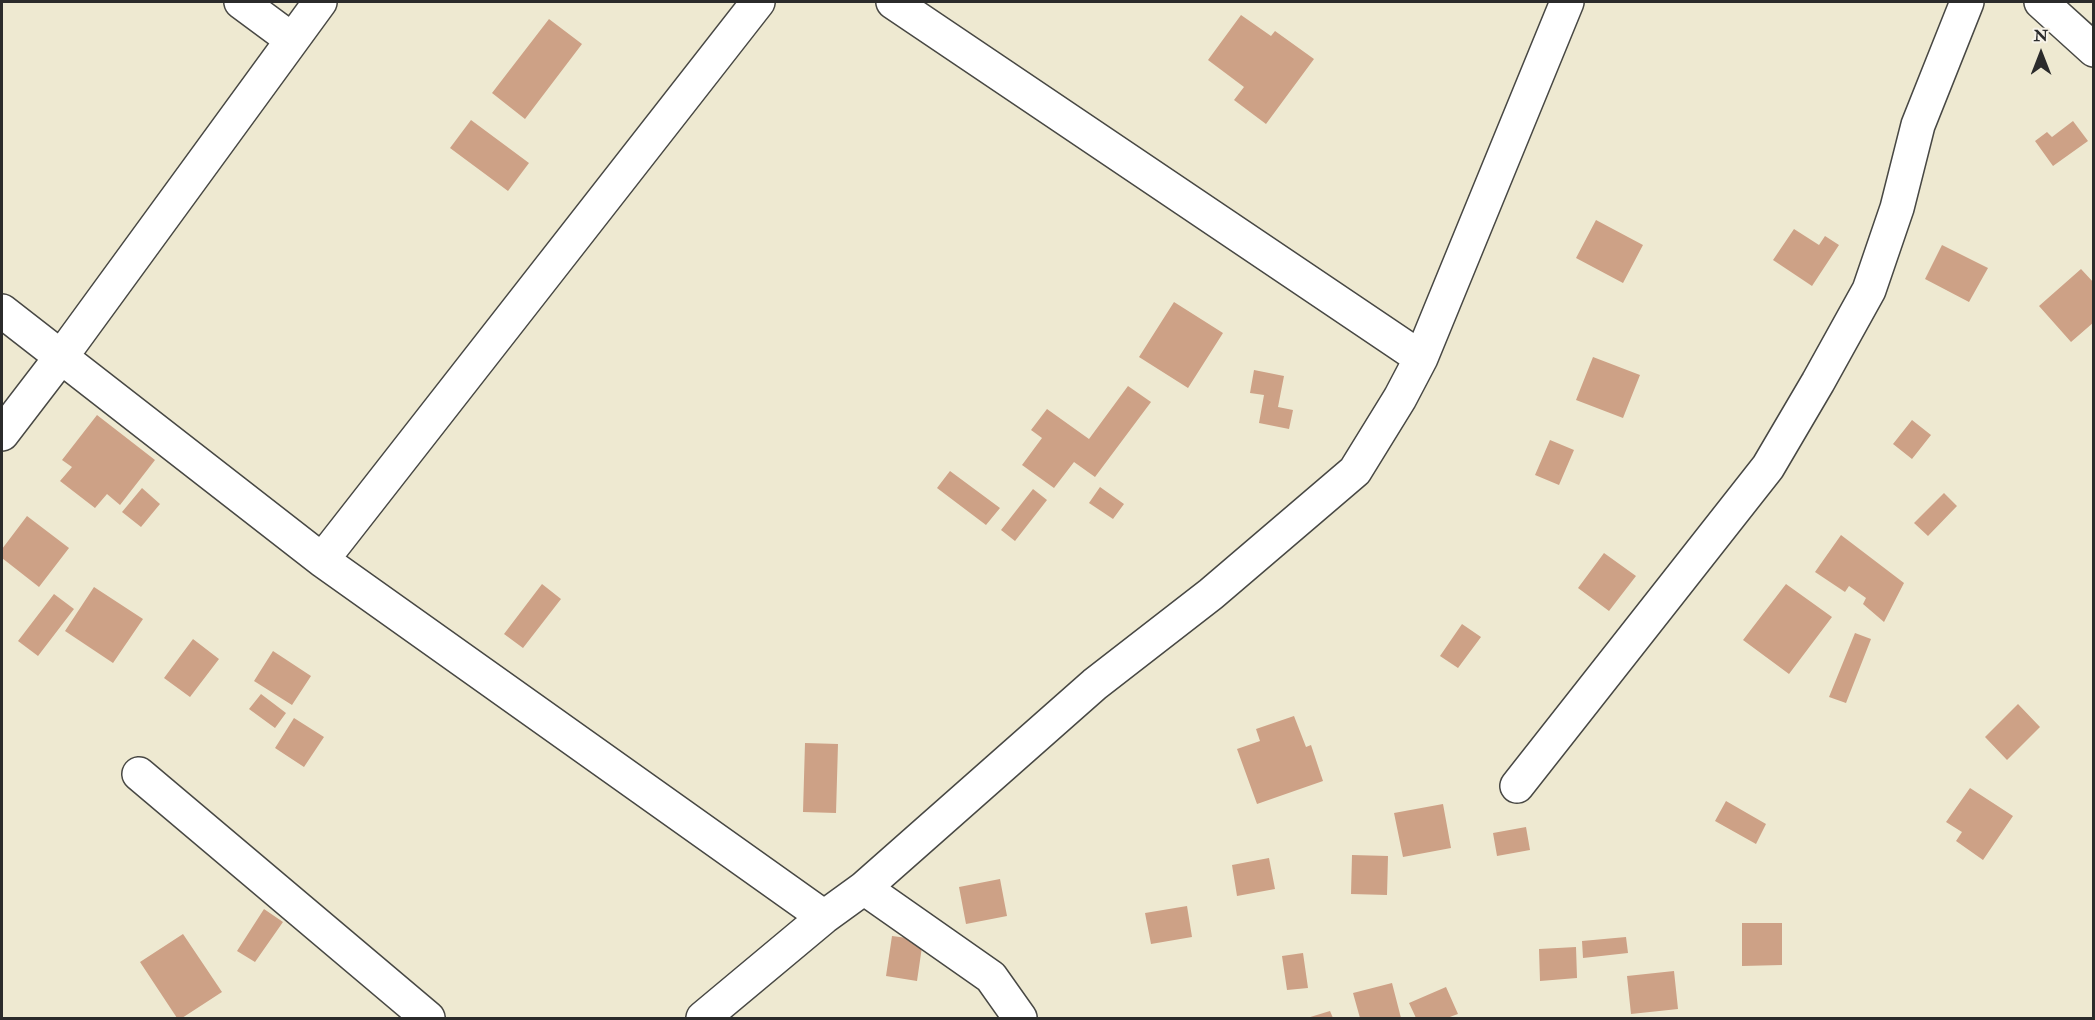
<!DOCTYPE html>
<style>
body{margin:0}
#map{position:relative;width:2095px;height:1020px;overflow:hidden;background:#eee9d1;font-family:"IM FELL Double Pica",serif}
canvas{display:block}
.frame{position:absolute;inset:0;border:3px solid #2b2b2b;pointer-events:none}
.north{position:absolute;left:2011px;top:24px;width:60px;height:60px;-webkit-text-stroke:4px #f7f3e8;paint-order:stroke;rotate:0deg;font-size:16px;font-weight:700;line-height:24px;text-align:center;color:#2b2b2b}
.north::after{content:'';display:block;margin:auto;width:21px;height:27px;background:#2b2b2b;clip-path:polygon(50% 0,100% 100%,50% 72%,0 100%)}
</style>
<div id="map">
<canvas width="2095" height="1020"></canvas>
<div class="frame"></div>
<div class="north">N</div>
</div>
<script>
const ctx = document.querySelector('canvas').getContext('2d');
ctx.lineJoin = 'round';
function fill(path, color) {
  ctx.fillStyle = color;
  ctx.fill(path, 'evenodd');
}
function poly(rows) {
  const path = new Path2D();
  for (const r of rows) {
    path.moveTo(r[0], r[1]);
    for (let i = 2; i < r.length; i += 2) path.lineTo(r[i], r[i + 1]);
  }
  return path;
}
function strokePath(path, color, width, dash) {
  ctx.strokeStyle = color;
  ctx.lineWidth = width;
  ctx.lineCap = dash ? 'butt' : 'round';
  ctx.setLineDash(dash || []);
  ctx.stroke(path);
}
fill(poly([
 [1241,15,1271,36,1275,31,1314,59,1266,124,1234,100,1244,87,1208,60],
 [549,19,582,44,525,119,492,93],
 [471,120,529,163,508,191,450,148],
 [2073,121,2088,141,2053,166,2035,141,2047,132,2052,137],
 [1596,220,1643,245,1623,283,1576,258],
 [1794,229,1819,245,1825,236,1839,245,1812,286,1773,260],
 [1942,245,1988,268,1969,302,1925,279],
 [2081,269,2094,283,2094,322,2071,342,2039,306],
 [1174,302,1223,333,1188,388,1139,357],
 [1593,357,1640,375,1623,418,1576,400],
 [1254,370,1284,376,1278,407,1293,410,1289,429,1259,423,1264,395,1250,393],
 [1128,386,1151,402,1095,477,1074,462,1054,488,1022,465,1042,438,1031,430,1047,409,1089,439],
 [97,415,155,460,120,505,107,494,95,508,60,481,72,467,62,460],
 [1912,420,1931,435,1912,459,1893,444],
 [1550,440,1574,450,1559,485,1535,475],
 [950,471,1000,508,986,525,937,488],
 [1100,487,1124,504,1113,519,1089,503],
 [142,488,160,504,141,527,122,512],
 [1033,489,1047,500,1015,541,1001,530],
 [1944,493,1957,506,1928,536,1914,523],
 [27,516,69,548,39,587,2,558,2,549],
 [1841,535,1904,583,1884,622,1863,604,1866,598,1849,586,1845,592,1815,572],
 [1604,553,1636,576,1609,611,1578,588],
 [542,584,561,599,523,648,504,634],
 [1786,584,1832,617,1789,674,1743,640],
 [94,587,143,619,113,663,65,631],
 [54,594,74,609,38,656,18,641],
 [1462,624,1481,637,1458,668,1440,656],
 [1855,633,1871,639,1846,703,1829,697],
 [193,639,219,659,190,697,164,678],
 [273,651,311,676,292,705,254,681],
 [261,694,286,713,275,728,249,709],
 [2018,704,2040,727,2007,760,1985,737],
 [1294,716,1306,747,1311,745,1323,781,1257,804,1237,749,1260,741,1256,729],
 [294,718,324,737,304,767,275,748],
 [805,743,838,744,836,813,803,812],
 [1970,788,2013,816,1983,860,1956,841,1962,832,1946,822],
 [1726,801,1766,824,1756,844,1715,821],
 [1443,804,1451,848,1403,857,1394,813],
 [1526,827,1530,850,1497,856,1493,833],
 [1352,855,1388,856,1387,895,1351,894],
 [1269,858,1275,889,1237,896,1232,865],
 [1000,879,1007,916,966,924,959,887],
 [1187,906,1192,937,1151,944,1145,913],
 [264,909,283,922,255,962,237,951],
 [1742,923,1782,923,1782,965,1742,966],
 [183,934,222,992,182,1018,177,1018,140,962],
 [892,936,923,940,917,981,886,976],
 [1626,937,1628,953,1583,958,1582,941],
 [1576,947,1577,978,1540,981,1539,949],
 [1303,953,1308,988,1287,990,1282,956],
 [1674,971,1678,1009,1631,1014,1627,976],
 [1392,983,1401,1018,1360,1018,1353,993],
 [1446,987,1458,1014,1447,1018,1416,1018,1409,1003],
 [1330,1011,1333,1018,1307,1018]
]), '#cda186');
const minor = poly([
 [241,2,291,39],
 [893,2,1421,358],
 [2041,2,2094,50],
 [2,311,322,560,824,917],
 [2,434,61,357,320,2],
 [322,560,758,2],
 [139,774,428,1018],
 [1517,786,1768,467,1818,382,1869,290,1897,208,1918,125,1967,2],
 [864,888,991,977,1020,1018],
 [703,1018,824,917,864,888,1095,684,1211,594,1355,471,1400,398,1421,358,1567,2]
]);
strokePath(minor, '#484844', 36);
strokePath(minor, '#fff', 33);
</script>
